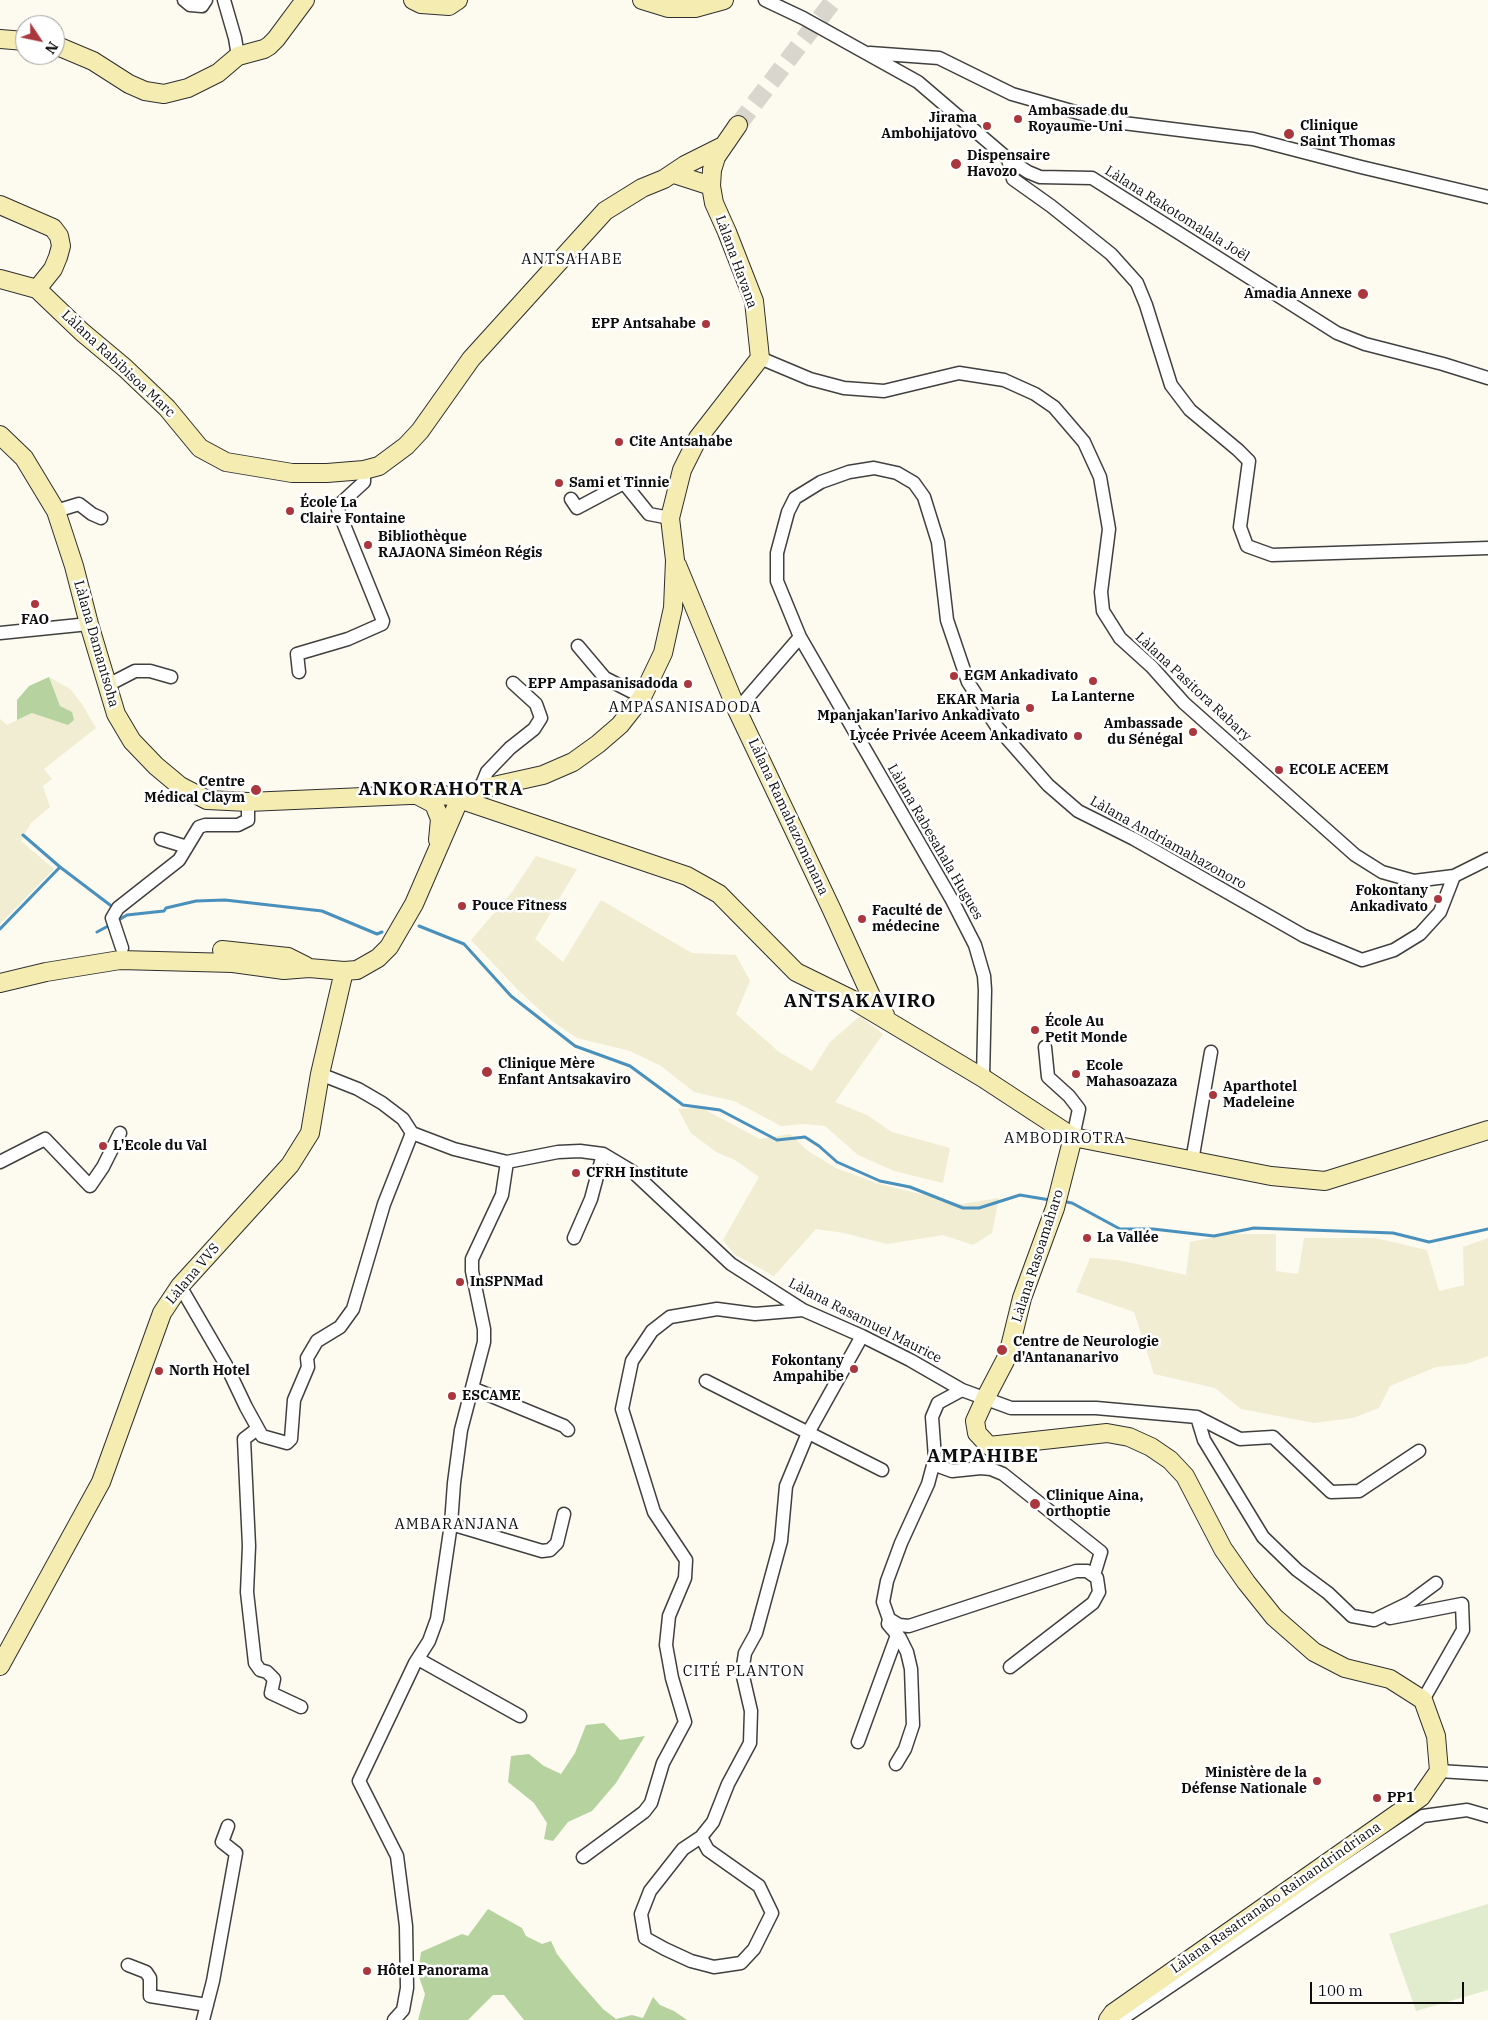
<!DOCTYPE html>
<meta charset="utf-8">
<style>
body{margin:0}
#map{position:relative;width:1488px;height:2020px;overflow:hidden;background:#fdfaef;font-family:"IBM Plex Serif",serif}
canvas{display:block}
.north{position:absolute;left:15px;top:15px;width:50px;height:50px;box-sizing:border-box;background:#fff;border:1px solid #9e9e9e;border-radius:50%;rotate:124deg;font-size:14px;font-weight:700;line-height:20px;text-align:center;color:#0d0d0d}
.north::after{content:'';display:block;margin:auto;width:18px;height:22px;background:#ab373e;clip-path:polygon(50% 0,100% 100%,50% 72%,0 100%)}
.scale{position:absolute;left:1310px;top:1982px;width:154px;height:22px;box-sizing:border-box;border:2px solid #0d0d0d;border-top:0;padding-left:6px;font-size:15px;line-height:18px;white-space:nowrap;color:#0d0d0d;-webkit-text-stroke:4px #fff;paint-order:stroke}
</style>
<div id="map">
<canvas width="1488" height="2020"></canvas>
<div class="north">N</div>
<div class="scale">100 m</div>
</div>
<script>
const ctx = document.querySelector('canvas').getContext('2d');
ctx.lineJoin = 'round';
function fill(path, color) {
  ctx.fillStyle = color;
  ctx.fill(path, 'evenodd');
}
function poly(rows) {
  const path = new Path2D();
  for (const r of rows) {
    path.moveTo(r[0], r[1]);
    for (let i = 2; i < r.length; i += 2) path.lineTo(r[i], r[i + 1]);
  }
  return path;
}
function strokePath(path, color, width, dash) {
  ctx.strokeStyle = color;
  ctx.lineWidth = width;
  ctx.lineCap = dash ? 'butt' : 'round';
  ctx.setLineDash(dash || []);
  ctx.stroke(path);
}
function write(font, color, halo, rows, align = 'center') {
  ctx.font = font + ' "IBM Plex Serif",serif';
  ctx.lineWidth = 5;
  ctx.setLineDash([]);
  ctx.textBaseline = 'middle';
  ctx.strokeStyle = halo;
  ctx.fillStyle = color;
  for (const [text, x, y, turn = 0] of rows) {
    ctx.save();
    ctx.translate(x, y);
    ctx.rotate((+turn || 0) * Math.PI / 180);
    ctx.textAlign = isNaN(turn) ? turn : align;
    if (halo) ctx.strokeText(text, 0, 0);
    ctx.fillText(text, 0, 0);
    ctx.restore();
  }
}
fill(poly([
 [49,677,70,689,82,704,96,728,44,769,52,779,43,786,50,807,31,823,21,841,54,869,0,924,0,719,7,725,32,713,60,706],
 [536,856,577,869,535,939,563,962,601,900,692,953,736,955,750,981,736,1014,779,1052,812,1071,830,1042,860,1016,883,1034,835,1102,867,1115,892,1132,950,1148,943,1183,894,1171,858,1155,825,1126,803,1124,781,1126,734,1101,694,1092,661,1066,630,1051,577,1038,552,1021,518,990,471,940,512,892],
 [700,1107,760,1139,790,1134,808,1151,836,1168,879,1184,962,1204,999,1198,992,1233,973,1245,943,1235,887,1244,844,1233,816,1229,774,1276,734,1254,723,1240,759,1177,735,1160,716,1152,691,1133,678,1109],
 [1230,1234,1276,1234,1276,1271,1298,1274,1304,1238,1375,1238,1427,1250,1439,1291,1464,1285,1463,1247,1488,1238,1488,1356,1466,1364,1436,1367,1390,1386,1379,1408,1353,1418,1314,1423,1241,1409,1215,1388,1154,1374,1134,1312,1076,1292,1090,1258,1118,1260,1186,1275,1190,1242]
]), '#f0edd2');
fill(poly([
 [49,677,60,706,72,712,74,720,68,725,32,713,17,720,17,700,29,686],
 [604,1723,620,1740,645,1736,616,1783,592,1811,568,1822,553,1841,544,1839,547,1823,534,1803,508,1782,511,1756,529,1754,544,1766,561,1774,575,1753,586,1725],
 [488,1909,522,1928,526,1936,542,1944,551,1941,557,1954,575,1977,603,2009,616,2019,632,2015,643,2018,653,1997,660,2005,674,2011,687,2020,524,2020,504,1995,493,1995,468,2020,418,2020,425,1994,418,1974,421,1952,462,1934,468,1936]
]), '#b6d29e');
fill(poly([
 [1488,1904,1488,1990,1416,2011,1389,1934]
]), '#e1ebcd');
strokePath(poly([
 [23,835,60,867,114,908],
 [117,921,127,915,164,911,166,908,196,901,225,900,322,911,377,934,382,932],
 [419,926,464,944,511,996,575,1046,630,1066,683,1105,720,1110,777,1140,805,1137,819,1146,837,1162,880,1181,910,1187,963,1208,979,1208,1020,1195,1050,1200],
 [0,929,60,867],
 [97,932,110,925],
 [1061,1201,1072,1203,1120,1229,1153,1229,1214,1236,1254,1228,1393,1233,1429,1242,1488,1229]
]), '#4a90bc', 3);
strokePath(poly([
 [738,125,834,0]
]), '#d9d6cd', 18, [18, 9]);
const street = poly([
 [184,0,190,5,202,6,206,0],
 [224,0,235,38,238,56],
 [765,0,803,18,918,82,1008,159,1028,172,1040,177,1092,178,1337,333,1365,344,1443,364,1488,378],
 [870,53,939,58,1012,94,1107,121,1253,139,1361,167,1488,197],
 [1008,159,1013,179,1051,206,1111,254,1137,283,1146,305,1171,385,1190,410,1238,450,1249,461,1240,527,1247,546,1272,555,1488,548],
 [760,358,810,379,844,388,884,391,959,373,1004,380,1035,394,1054,407,1084,442,1100,477,1109,529,1101,592,1103,611,1120,638,1152,667,1184,703,1355,855,1382,872,1414,881,1454,876,1488,859],
 [571,499,577,508,624,483,649,514,670,518],
 [56,511,79,504,92,514,101,518],
 [0,633,89,624],
 [578,646,605,678,642,697],
 [299,672,297,654,348,639,382,624,383,621,338,510,340,504,364,482,364,470],
 [106,686,135,671,150,671,171,677],
 [737,710,800,637],
 [480,789,487,772,510,748,534,729,541,718,536,704,513,683],
 [161,839,187,847],
 [122,948,112,918,118,908,179,860,199,827,205,825,238,825,248,820,248,802],
 [1045,1047,1048,1077,1069,1096,1079,1109,1073,1137],
 [320,1074,358,1089,382,1103,403,1119,412,1133,454,1149,507,1162,558,1152,580,1151,603,1154,633,1172,731,1264,803,1310,862,1336,910,1360,962,1390,1011,1408,1096,1408,1197,1417,1240,1439,1273,1437,1331,1492,1359,1491,1419,1451],
 [983,1078,985,990,984,976,975,945,952,900,800,637,777,581,777,553,788,512,795,498,821,482,849,472,874,468,897,473,914,483,924,497,938,542,947,620,968,682,997,727,1048,785,1078,811,1134,839,1304,936,1362,960,1394,950,1420,934,1440,912,1454,876],
 [1192,1161,1211,1052],
 [0,1162,45,1139,90,1186,103,1167,120,1133],
 [574,1238,591,1199,603,1154],
 [180,1286,226,1365,246,1407,262,1436,287,1443,291,1439,294,1400,308,1367,307,1358,317,1341,340,1327,353,1309,384,1204,412,1133],
 [706,1381,882,1470],
 [472,1388,564,1426,568,1430],
 [1197,1417,1204,1440,1263,1537,1297,1570,1328,1593,1352,1616,1374,1620,1409,1603,1436,1583],
 [257,1429,244,1439,249,1546,247,1592,255,1663,260,1670,267,1672,274,1679,271,1693,301,1707],
 [933,1464,952,1471,981,1468,991,1469,1003,1474,1101,1552,1094,1575],
 [451,1524,542,1551,550,1550,557,1543,564,1514],
 [1390,1618,1462,1604,1463,1630,1423,1700],
 [889,1619,899,1625,909,1626,1076,1571,1087,1571,1097,1578,1099,1592,1093,1603,1010,1667],
 [418,1659,520,1716],
 [858,1742,897,1635],
 [896,1764,905,1749,913,1725,911,1669,907,1652,900,1638,888,1624,889,1619,883,1602,887,1581,901,1543,928,1484,935,1458,932,1417,938,1403,962,1390],
 [1439,1771,1488,1774],
 [701,1837,708,1850,759,1886,772,1913,754,1949,741,1963,714,1967,691,1961,665,1949,645,1938,641,1914,650,1891,683,1849,701,1837,713,1822,728,1784,750,1743,751,1711,742,1672,745,1653,756,1633,781,1541,786,1486,808,1433,862,1336],
 [583,1857,644,1812,651,1803,663,1763,685,1722,672,1678,666,1645,669,1616,685,1578,686,1560,654,1512,622,1409,632,1361,652,1331,670,1317,717,1309,755,1314,803,1310],
 [128,1965,146,1972,150,1978,150,1996,207,2005],
 [203,2020,213,1981,236,1853,222,1842,228,1826],
 [394,2020,403,2010,407,1988,406,1926,397,1856,359,1781,415,1663,429,1641,437,1619,451,1524,454,1483,461,1430,484,1342,484,1329,472,1271,472,1259,502,1195,507,1162],
 [1120,2020,1423,1816,1467,1810,1488,1816]
]);
const secondary = poly([
 [413,0,421,4,449,6,458,0],
 [642,0,668,8,695,8,724,0],
 [0,39,25,41],
 [55,45,93,61,129,84,145,91,164,94,188,88,218,73,238,56,264,49,269,46,276,39,305,0],
 [674,174,711,186],
 [0,205,53,228,59,236,61,246,58,257,53,269,37,289],
 [0,279,37,289,82,332,125,368,167,408,200,448,226,462,292,473,327,473,364,470,379,466,406,446,420,431,471,359,605,211,642,188,664,179,685,165,723,146],
 [0,435,24,458,56,511,74,566,89,624,116,714,132,741,156,766,180,786,207,800,248,802,433,794,450,796,687,876,719,894,796,972,851,999,983,1078,1073,1137,1271,1176,1325,1181,1488,1130],
 [677,565,737,710,831,908,872,998,885,1015],
 [417,795,434,804,440,819,438,840],
 [453,795,543,775,573,762,598,744,620,725,642,697,663,653,673,608,675,560,670,518,682,470,698,438,760,358,754,301,727,232,714,203,711,186,712,170,716,157,738,125],
 [222,950,288,957,306,966],
 [0,983,46,972,120,960,233,963,284,970,309,968,344,971,357,970,378,958,389,947,414,904,460,798],
 [1073,1137,1055,1208,1022,1298,1008,1355,985,1399,975,1421,977,1433,989,1446,1107,1433,1129,1437,1151,1447,1170,1460,1185,1476,1223,1549,1246,1582,1274,1617,1314,1652,1345,1668,1390,1679,1423,1700,1436,1736,1439,1771,1421,1797,1113,2013,1108,2020],
 [0,1666,101,1482,162,1313,180,1286,290,1165,310,1133,320,1074,344,971]
]);
strokePath(street, '#404040', 15);
strokePath(secondary, '#2f2f2f', 20);
strokePath(street, '#fff', 12);
strokePath(secondary, '#f5ecb2', 18);
for (const [x, y, r, color] of [
 [1018,119,5,"#ab373e"],
 [987,126,5,"#ab373e"],
 [1289,134,6,"#ab373e"],
 [956,164,6,"#ab373e"],
 [1363,294,6,"#ab373e"],
 [706,324,5,"#ab373e"],
 [619,442,5,"#ab373e"],
 [559,483,5,"#ab373e"],
 [290,511,5,"#ab373e"],
 [368,545,5,"#ab373e"],
 [35,604,5,"#ab373e"],
 [954,676,5,"#ab373e"],
 [1093,681,5,"#ab373e"],
 [688,684,5,"#ab373e"],
 [1030,708,5,"#ab373e"],
 [1193,732,5,"#ab373e"],
 [1078,736,5,"#ab373e"],
 [1279,770,5,"#ab373e"],
 [256,790,6,"#ab373e"],
 [1438,899,5,"#ab373e"],
 [462,906,5,"#ab373e"],
 [862,919,5,"#ab373e"],
 [1035,1030,5,"#ab373e"],
 [487,1072,6,"#ab373e"],
 [1076,1074,5,"#ab373e"],
 [1213,1095,5,"#ab373e"],
 [103,1146,5,"#ab373e"],
 [576,1173,5,"#ab373e"],
 [1087,1238,5,"#ab373e"],
 [460,1282,5,"#ab373e"],
 [1002,1350,6,"#ab373e"],
 [854,1369,5,"#ab373e"],
 [159,1371,5,"#ab373e"],
 [452,1396,5,"#ab373e"],
 [1035,1504,6,"#ab373e"],
 [1317,1781,5,"#ab373e"],
 [1377,1798,5,"#ab373e"],
 [367,1971,5,"#ab373e"]
]) {
  const dot = new Path2D();
  dot.arc(x, y, r, 0, 2 * Math.PI);
  ctx.fillStyle = color;
  ctx.fill(dot);
  strokePath(dot, '#fff', 2);
}
write('bold 14px', '#0d0d0d', '#fff', [
 ["Ambassade du",1028,111],
 ["Royaume-Uni",1028,127],
 ["Jirama",977,118,"right"],
 ["Ambohijatovo",977,134,"right"],
 ["Clinique",1300,126],
 ["Saint Thomas",1300,142],
 ["Dispensaire",967,156],
 ["Havozo",967,172],
 ["Amadia Annexe",1352,294,"right"],
 ["EPP Antsahabe",696,324,"right"],
 ["Cite Antsahabe",629,442],
 ["Sami et Tinnie",569,483],
 ["École La",300,503],
 ["Claire Fontaine",300,519],
 ["Bibliothèque",378,537],
 ["RAJAONA Siméon Régis",378,553],
 ["FAO",35,620,"center"],
 ["EGM Ankadivato",964,676],
 ["EPP Ampasanisadoda",678,684,"right"],
 ["La Lanterne",1093,697,"center"],
 ["EKAR Maria",1020,700,"right"],
 ["Mpanjakan'Iarivo Ankadivato",1020,716,"right"],
 ["Ambassade",1183,724,"right"],
 ["du Sénégal",1183,740,"right"],
 ["Lycée Privée Aceem Ankadivato",1068,736,"right"],
 ["ECOLE ACEEM",1289,770],
 ["Centre",245,782,"right"],
 ["Médical Claym",245,798,"right"],
 ["Fokontany",1428,891,"right"],
 ["Ankadivato",1428,907,"right"],
 ["Pouce Fitness",472,906],
 ["Faculté de",872,911],
 ["médecine",872,927],
 ["École Au",1045,1022],
 ["Petit Monde",1045,1038],
 ["Clinique Mère",498,1064],
 ["Enfant Antsakaviro",498,1080],
 ["Ecole",1086,1066],
 ["Mahasoazaza",1086,1082],
 ["Aparthotel",1223,1087],
 ["Madeleine",1223,1103],
 ["L'Ecole du Val",113,1146],
 ["CFRH Institute",586,1173],
 ["La Vallée",1097,1238],
 ["InSPNMad",470,1282],
 ["Centre de Neurologie",1013,1342],
 ["d'Antananarivo",1013,1358],
 ["Fokontany",844,1361,"right"],
 ["Ampahibe",844,1377,"right"],
 ["North Hotel",169,1371],
 ["ESCAME",462,1396],
 ["Clinique Aina,",1046,1496],
 ["orthoptie",1046,1512],
 ["Ministère de la",1307,1773,"right"],
 ["Défense Nationale",1307,1789,"right"],
 ["PP1",1387,1798],
 ["Hôtel Panorama",377,1971]
], 'left');
write('14px', '#0d0d0d', '#fff', [
 ["Làlana Rakotomalala Joël",1177,214,32],
 ["Làlana Havana",736,262,70],
 ["Làlana Rabibisoa Marc",118,364,43],
 ["Làlana Damantsoha",96,644,74],
 ["Làlana Pasitora Rabary",1193,687,43],
 ["Làlana Ramahazomanana",788,817,65],
 ["Làlana Rabesahala Hugues",935,842,60],
 ["Làlana Andriamahazonoro",1168,843,29],
 ["Làlana Rasoamaharo",1038,1256,-72],
 ["Làlana VVS",193,1274,-50],
 ["Làlana Rasamuel Maurice",865,1321,27],
 ["Làlana Rasatranabo Rainandrindriana",1276,1898,-35]
]);
ctx.letterSpacing = '1px';
write('15px', '#0d0d0d', '#fff', [
 ["ANTSAHABE",572,260],
 ["AMPASANISADODA",685,708],
 ["AMBODIROTRA",1065,1139],
 ["AMBARANJANA",457,1525],
 ["CITÉ PLANTON",744,1672]
]);
ctx.letterSpacing = '0px';
ctx.letterSpacing = '1px';
write('bold 19px', '#0d0d0d', '#fff', [
 ["ANKORAHOTRA",441,790],
 ["ANTSAKAVIRO",860,1002],
 ["AMPAHIBE",983,1457]
]);
ctx.letterSpacing = '0px';
</script>
